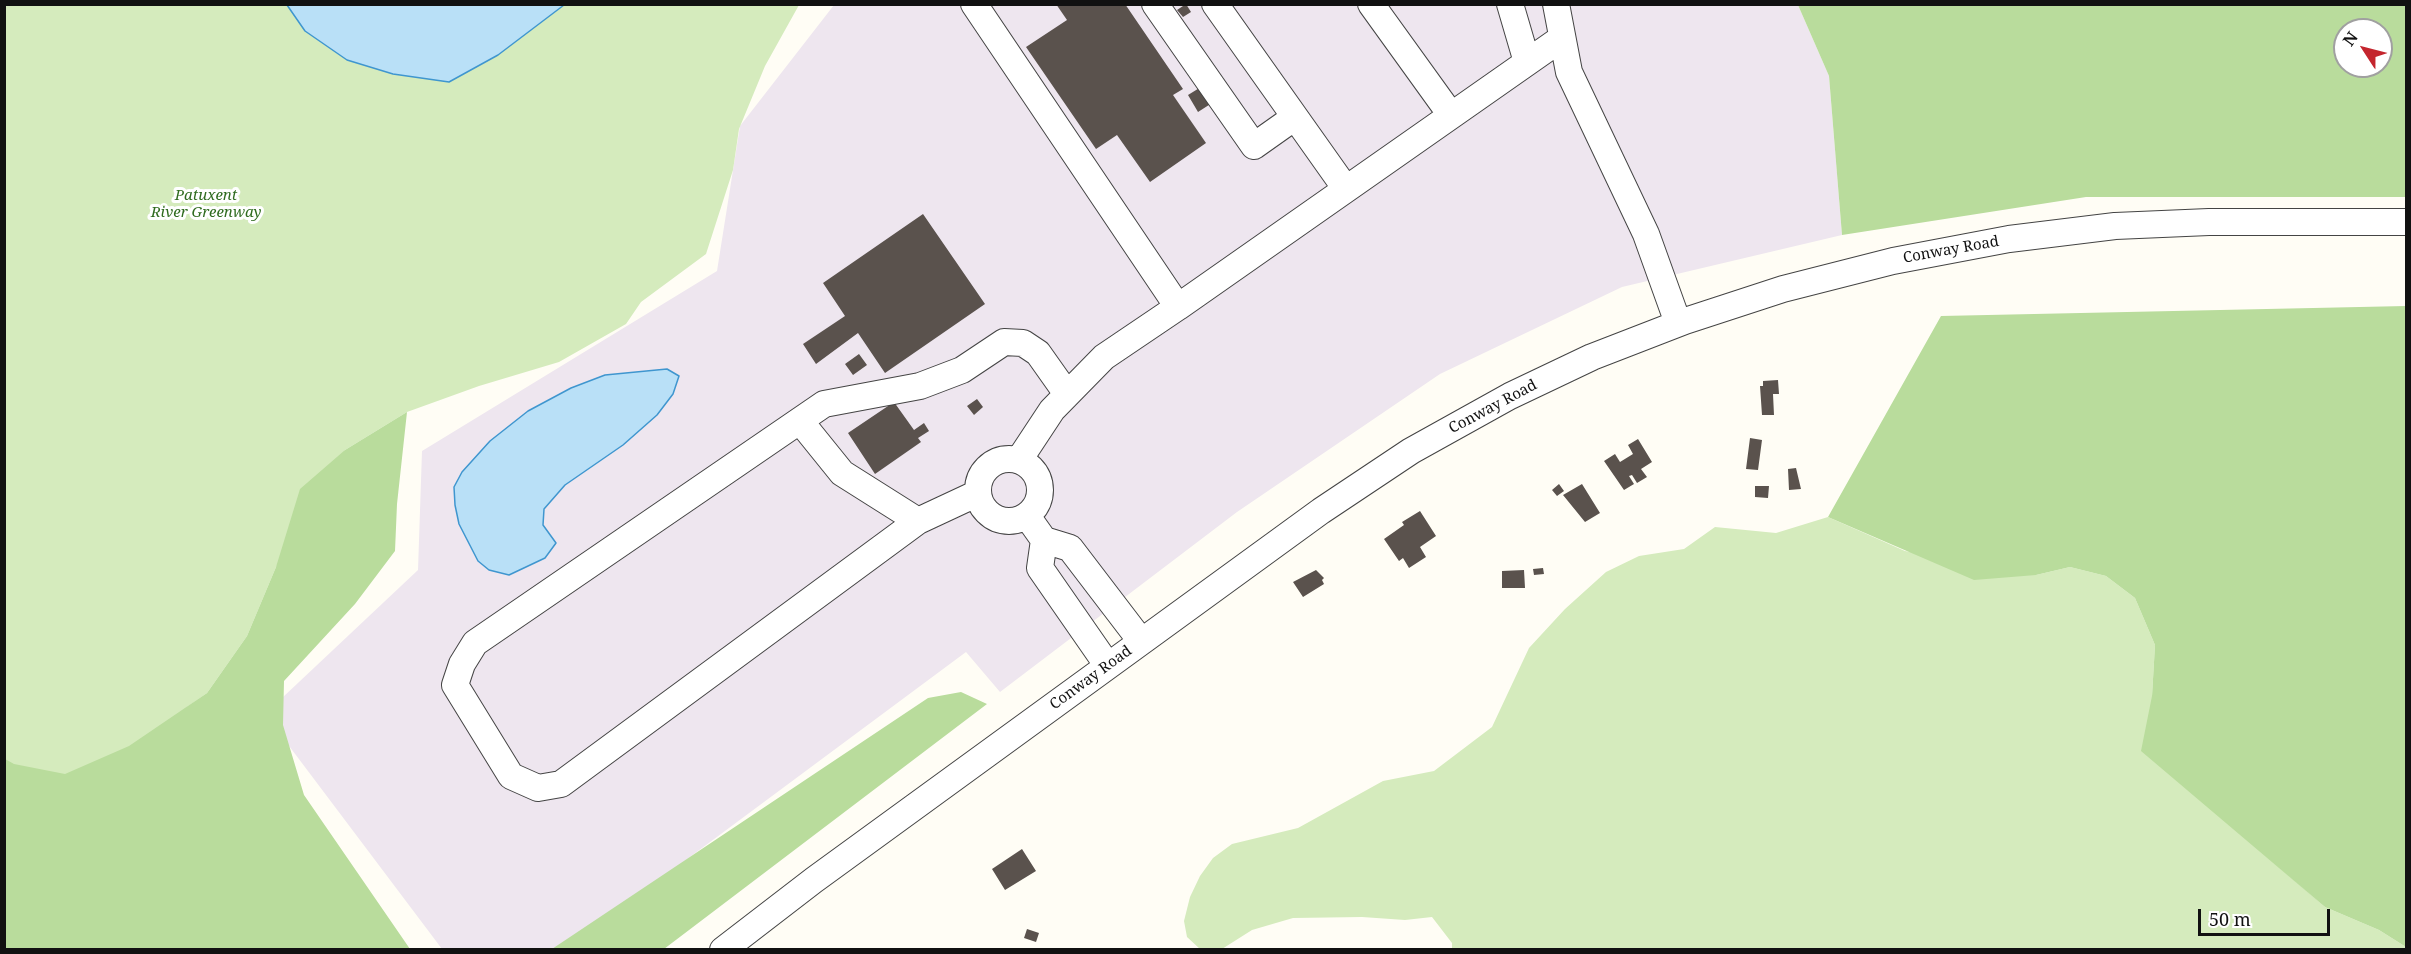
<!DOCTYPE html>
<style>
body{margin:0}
#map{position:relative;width:2411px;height:954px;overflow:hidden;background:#fffdf5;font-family:"Noto Serif",serif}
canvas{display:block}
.frame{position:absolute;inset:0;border:6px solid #111;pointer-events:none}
.north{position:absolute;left:2333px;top:18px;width:60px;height:60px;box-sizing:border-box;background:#fff;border:2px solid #a0a0a0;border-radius:50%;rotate:306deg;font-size:16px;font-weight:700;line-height:24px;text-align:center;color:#111}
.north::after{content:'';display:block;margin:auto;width:21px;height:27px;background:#c4262e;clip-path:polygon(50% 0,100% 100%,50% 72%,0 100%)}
.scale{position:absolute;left:2198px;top:909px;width:132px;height:27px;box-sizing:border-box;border:3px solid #111;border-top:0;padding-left:8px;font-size:18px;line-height:21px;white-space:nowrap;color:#111;-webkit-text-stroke:4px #fff;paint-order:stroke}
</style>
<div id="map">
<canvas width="2411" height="954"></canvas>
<div class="frame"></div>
<div class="north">N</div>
<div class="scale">50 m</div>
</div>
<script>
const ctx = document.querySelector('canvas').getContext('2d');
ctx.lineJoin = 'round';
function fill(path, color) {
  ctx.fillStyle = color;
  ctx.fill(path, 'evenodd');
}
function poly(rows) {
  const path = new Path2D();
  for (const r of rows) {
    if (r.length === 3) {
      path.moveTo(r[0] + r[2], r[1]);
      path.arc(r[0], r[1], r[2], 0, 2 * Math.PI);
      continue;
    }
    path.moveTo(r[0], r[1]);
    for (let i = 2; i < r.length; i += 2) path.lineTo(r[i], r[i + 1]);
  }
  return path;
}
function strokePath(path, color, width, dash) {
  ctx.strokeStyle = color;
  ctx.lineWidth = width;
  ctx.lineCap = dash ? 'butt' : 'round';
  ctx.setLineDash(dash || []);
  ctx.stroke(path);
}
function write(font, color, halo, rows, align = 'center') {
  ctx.font = font + ' "Noto Serif",serif';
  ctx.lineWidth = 6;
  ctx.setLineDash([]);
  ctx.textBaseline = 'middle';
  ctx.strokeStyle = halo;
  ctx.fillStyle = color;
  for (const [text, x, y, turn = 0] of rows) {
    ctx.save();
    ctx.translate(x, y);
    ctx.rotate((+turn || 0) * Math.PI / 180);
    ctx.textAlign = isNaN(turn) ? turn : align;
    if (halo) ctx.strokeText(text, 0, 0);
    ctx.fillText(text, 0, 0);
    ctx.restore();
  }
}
fill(poly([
 [834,5,1798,5,1829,76,1842,235,1622,287,1440,374,1237,512,1000,692,966,652,566,949,442,949,265,714,418,570,422,451,717,271,740,126]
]), '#eee6ef');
fill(poly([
 [4,5,516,5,498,55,564,5,799,5,765,66,739,129,733,170,706,254,641,302,626,324,559,362,479,386,407,412,345,450,276,567,247,636,207,693,187,707,5,949],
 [1828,517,1905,551,2036,575,2070,567,2106,576,2135,598,2155,645,2152,696,2255,846,2325,907,2379,930,2406,947,2406,949,1452,950,1452,943,1432,917,1405,920,1362,917,1293,918,1252,930,1222,949,1200,949,1187,937,1184,921,1190,897,1200,876,1213,858,1232,844,1298,828,1383,781,1434,771,1492,727,1529,648,1565,609,1606,572,1639,556,1684,549,1715,527,1776,533]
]), '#d5ebbd');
fill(poly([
 [1798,5,2406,5,2406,197,2086,197,1842,235,1829,76],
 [2345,30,2381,30,2381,66,2345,66],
 [2406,306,2406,947,2379,930,2325,907,2141,751,2152,696,2155,645,2135,598,2106,576,2070,567,2036,575,1974,580,1828,517,1941,316],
 [407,412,397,504,395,551,355,604,284,681,283,725,304,795,410,949,5,949,5,759,14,764,65,774,129,746,207,693,247,636,276,567,300,489,345,450],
 [961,692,987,704,664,949,552,949,928,698]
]), '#b9dc9c');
const water = poly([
 [287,5,564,5,498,55,449,82,393,74,347,60,305,31,287,5],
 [667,369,679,376,673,394,657,415,623,445,565,485,544,509,543,525,556,543,545,558,509,575,489,570,478,561,459,524,455,505,454,487,462,472,490,441,528,411,571,388,605,375,667,369]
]);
fill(water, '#b9e0f7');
strokePath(water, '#3f96cf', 1.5);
fill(poly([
 [1056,4,1125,4,1183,89,1173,95,1206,143,1150,182,1117,135,1096,149,1026,47,1067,20],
 [1186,4,1191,12,1183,17,1177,10],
 [1201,87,1212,103,1198,112,1188,95],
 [923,214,985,304,885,373,858,333,816,364,803,344,845,316,823,283],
 [859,354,867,365,853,375,845,364],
 [1778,380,1779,394,1773,394,1774,415,1762,415,1760,386,1763,386,1763,381],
 [977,399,983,407,974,415,967,406],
 [894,402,914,430,924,423,929,431,918,438,921,442,875,474,848,433],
 [1750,438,1762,440,1758,470,1746,469],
 [1638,439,1652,462,1641,469,1647,477,1637,483,1632,475,1629,476,1634,484,1624,490,1604,461,1615,454,1620,462,1633,454,1628,445],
 [1796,468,1801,489,1789,490,1788,469],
 [1559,484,1564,491,1557,496,1552,490],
 [1582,484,1600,513,1585,522,1563,495],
 [1755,486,1769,486,1768,498,1755,497],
 [1420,511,1436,536,1420,547,1426,557,1409,568,1403,558,1399,561,1384,539,1404,525,1402,522],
 [1543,568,1544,574,1534,575,1533,569],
 [1316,570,1324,578,1322,580,1324,584,1303,597,1293,582],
 [1524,570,1525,588,1502,588,1502,571],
 [1022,849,1036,871,1005,890,992,869],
 [1027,929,1039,933,1036,942,1024,938]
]), '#5a524d');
const minor = poly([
 [974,4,1178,307,1104,357,1052,410,1019,460],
 [1155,4,1254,146,1295,117],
 [1215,4,1346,189],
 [1371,4,1451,115],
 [1510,4,1527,62],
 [1556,4,1569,72,1646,234,1678,323],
 [1178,307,1562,38],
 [800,421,842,473,918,521],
 [1009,490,31],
 [978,493,918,521,561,784,538,788,511,776,455,685,462,664,475,643,824,404,920,386,962,370,1004,342,1023,343,1038,353,1067,394],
 [1027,516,1044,540,1070,548,1141,641],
 [1044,540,1040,568,1108,666],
 [723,950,814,880,1321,511,1411,451,1510,396,1592,357,1685,321,1783,289,1893,261,2009,239,2115,226,2209,222,2406,222]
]);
strokePath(minor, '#444', 28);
strokePath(minor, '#fff', 26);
write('italic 15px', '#2f6b1f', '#fff', [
 ["Patuxent",206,196],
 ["River Greenway",206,213]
]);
write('15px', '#111', '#fff', [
 ["Conway Road",1951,250,-10],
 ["Conway Road",1493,407,-28],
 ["Conway Road",1091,678,-36]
]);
</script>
